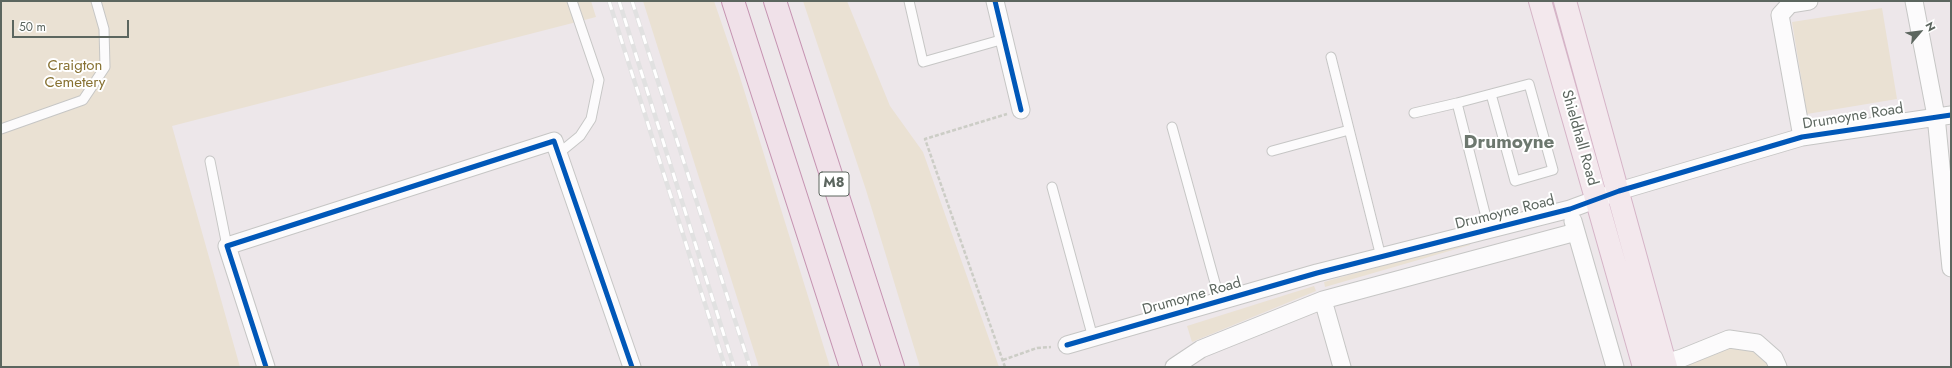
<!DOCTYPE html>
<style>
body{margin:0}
#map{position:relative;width:1952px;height:368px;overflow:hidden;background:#ede7ea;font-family:Jost,sans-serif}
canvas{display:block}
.frame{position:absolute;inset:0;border:2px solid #5c665f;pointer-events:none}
.north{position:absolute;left:1900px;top:12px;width:40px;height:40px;-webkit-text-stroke:3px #fff;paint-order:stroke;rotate:62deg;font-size:11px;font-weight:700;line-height:16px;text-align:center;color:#5c665f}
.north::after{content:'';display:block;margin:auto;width:14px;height:18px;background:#5c665f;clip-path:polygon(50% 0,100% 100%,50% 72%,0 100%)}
.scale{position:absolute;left:12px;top:20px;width:117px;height:18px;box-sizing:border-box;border:2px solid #5c665f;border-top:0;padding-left:5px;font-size:12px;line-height:14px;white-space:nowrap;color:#5c665f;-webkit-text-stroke:3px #fff;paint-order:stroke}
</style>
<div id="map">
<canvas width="1952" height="368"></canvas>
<div class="frame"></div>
<div class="north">N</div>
<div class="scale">50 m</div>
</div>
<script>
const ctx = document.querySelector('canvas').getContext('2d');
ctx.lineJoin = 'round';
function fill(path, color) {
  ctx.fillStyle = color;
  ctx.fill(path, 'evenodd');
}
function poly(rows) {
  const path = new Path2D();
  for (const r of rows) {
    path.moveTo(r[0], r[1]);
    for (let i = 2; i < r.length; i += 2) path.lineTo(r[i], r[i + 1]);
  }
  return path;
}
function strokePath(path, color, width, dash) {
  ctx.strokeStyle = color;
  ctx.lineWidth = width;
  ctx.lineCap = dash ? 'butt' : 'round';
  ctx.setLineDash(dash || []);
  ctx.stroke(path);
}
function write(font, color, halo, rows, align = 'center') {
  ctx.font = font + ' Jost,sans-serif';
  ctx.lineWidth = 4;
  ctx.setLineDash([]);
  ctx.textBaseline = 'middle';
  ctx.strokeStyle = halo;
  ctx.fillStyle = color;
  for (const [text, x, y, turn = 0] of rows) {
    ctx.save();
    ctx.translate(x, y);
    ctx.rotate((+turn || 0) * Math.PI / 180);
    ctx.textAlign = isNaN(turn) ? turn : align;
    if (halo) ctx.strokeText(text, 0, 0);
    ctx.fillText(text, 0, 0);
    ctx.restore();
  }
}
fill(poly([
 [1,1,591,1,596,17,172,126,240,367,1,367],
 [643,1,714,1,739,74,830,367,759,367],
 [803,1,847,1,890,106,923,152,999,367,920,367,866,190],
 [1882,8,1897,99,1807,114,1792,22],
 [1469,241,1470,245,1325,287,1324,282],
 [1314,286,1316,291,1192,342,1187,326],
 [1729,339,1757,343,1778,367,1685,367,1682,358]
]), '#eae1d3');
const lane = poly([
 [909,1,923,62,1004,39],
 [1331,57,1381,257],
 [1414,113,1457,103],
 [1172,127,1220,301],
 [1,129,83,100,105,67,104,29,96,1],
 [1272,151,1349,130],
 [558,154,580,136,591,119,599,80,572,1],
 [210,161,227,246],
 [1052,187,1093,338],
 [1489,229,1457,103,1491,94,1529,84,1553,170,1515,181,1491,94]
]);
const street = poly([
 [995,1,1021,110],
 [1914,1,1936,116,1951,268],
 [1802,137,1780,15,1790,4,1809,1],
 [1573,221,1615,367],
 [1323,300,1342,367],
 [1067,345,1317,273,1570,209,1619,191,1802,137,1951,115],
 [1665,363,1682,358,1729,339,1757,343,1774,358,1778,367],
 [266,367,227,246,554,141,632,367],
 [1174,367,1201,349,1323,300,1576,232]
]);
const primary = poly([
 [1540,1,1644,367],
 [1565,1,1666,367]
]);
const highway = poly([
 [733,1,851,367],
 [775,1,893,367]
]);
strokePath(lane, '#c6c6c5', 11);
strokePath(street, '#c6c6c5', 19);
strokePath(primary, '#d5b4c7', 24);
strokePath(highway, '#c593b1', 24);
strokePath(poly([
 [1003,360,1037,348,1051,347],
 [1005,367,925,139,1007,114]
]), '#cccdc6', 2.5, [4, 2]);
strokePath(lane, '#fcfbfc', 9);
strokePath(street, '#fcfbfc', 17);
strokePath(primary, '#f3e8ed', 22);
strokePath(highway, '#f0e1e9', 22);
const rail = poly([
 [609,1,725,367],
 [619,1,734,367],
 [632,1,750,367]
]);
strokePath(rail, '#e1e1e1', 4.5);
strokePath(rail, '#fff', 3, [9]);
strokePath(poly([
 [995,1,1021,110],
 [1067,345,1317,273,1570,209,1619,191,1802,137,1951,115],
 [266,367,227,246,554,141,632,367]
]), '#0057b8', 5);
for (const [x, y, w] of [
 [834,184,30]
]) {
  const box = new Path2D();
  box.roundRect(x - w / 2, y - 12, w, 24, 3);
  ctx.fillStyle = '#fff';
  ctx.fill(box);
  strokePath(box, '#5c665f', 1);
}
write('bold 14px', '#5c665f', null, [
 ["M8",834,184]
]);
write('15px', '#877132', '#fff', [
 ["Craigton",75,66],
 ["Cemetery",75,83]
]);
write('15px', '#5c665f', '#fff', [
 ["Drumoyne Road",1853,117,-9],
 ["Shieldhall Road",1579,138,74],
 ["Drumoyne Road",1505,213,-14],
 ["Drumoyne Road",1192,297,-16]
]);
write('bold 19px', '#6d786f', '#fff', [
 ["Drumoyne",1509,143]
]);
</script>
